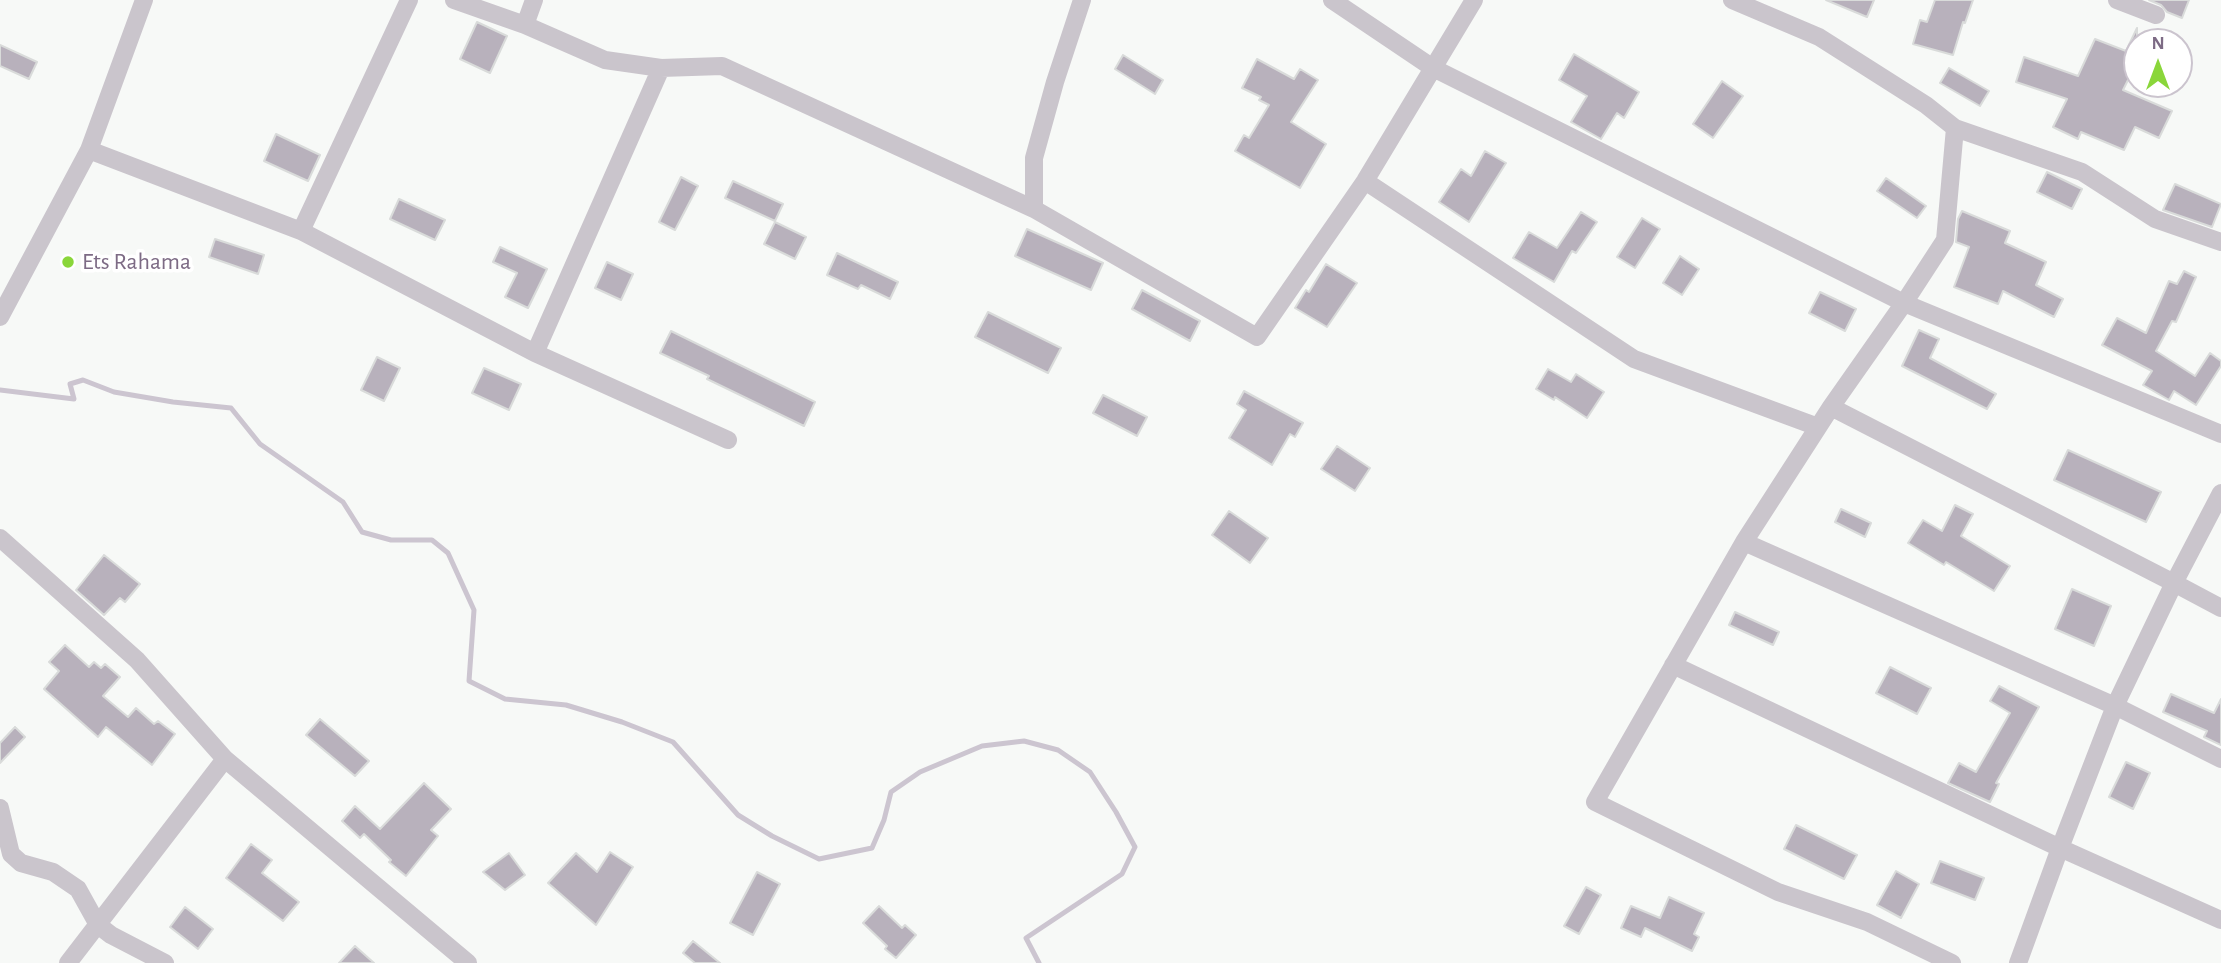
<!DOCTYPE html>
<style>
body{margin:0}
#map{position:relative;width:2221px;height:963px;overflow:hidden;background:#f7f9f7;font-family:"Alegreya Sans",sans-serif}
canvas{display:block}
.north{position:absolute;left:2123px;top:28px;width:70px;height:70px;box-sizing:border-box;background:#fff;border:2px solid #cbc4ce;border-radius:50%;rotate:0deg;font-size:19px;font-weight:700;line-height:28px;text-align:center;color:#7d6b85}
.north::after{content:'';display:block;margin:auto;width:24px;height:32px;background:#8ad63a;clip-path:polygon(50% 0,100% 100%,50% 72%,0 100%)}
</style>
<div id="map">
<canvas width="2221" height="963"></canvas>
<div class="north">N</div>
</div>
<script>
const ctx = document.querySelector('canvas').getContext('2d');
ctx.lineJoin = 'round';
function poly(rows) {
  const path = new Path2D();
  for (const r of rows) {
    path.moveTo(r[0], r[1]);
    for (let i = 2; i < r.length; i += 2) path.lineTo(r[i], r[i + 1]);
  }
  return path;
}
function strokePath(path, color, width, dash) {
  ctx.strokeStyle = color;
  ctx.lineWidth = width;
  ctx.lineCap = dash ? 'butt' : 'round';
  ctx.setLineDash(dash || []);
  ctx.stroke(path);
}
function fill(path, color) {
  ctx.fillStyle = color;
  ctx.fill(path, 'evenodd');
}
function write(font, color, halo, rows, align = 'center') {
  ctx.font = font + ' "Alegreya Sans",sans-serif';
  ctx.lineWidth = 7;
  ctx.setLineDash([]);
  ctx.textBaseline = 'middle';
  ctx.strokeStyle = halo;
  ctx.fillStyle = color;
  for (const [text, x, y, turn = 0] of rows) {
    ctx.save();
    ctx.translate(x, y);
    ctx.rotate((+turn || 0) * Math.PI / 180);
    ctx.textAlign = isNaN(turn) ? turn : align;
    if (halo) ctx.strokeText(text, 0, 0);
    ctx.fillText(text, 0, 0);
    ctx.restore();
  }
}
strokePath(poly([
 [0,390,74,399,70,384,83,380,114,392,173,402,231,408,260,444,343,502,362,532,391,540,432,540,448,553,474,610,469,681,505,699,566,705,622,722,673,742,738,815,772,836,819,859,872,848,884,820,891,792,920,772,982,746,1024,741,1058,750,1090,772,1116,812,1135,847,1122,874,1026,938,1039,963]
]), '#ccc5d0', 5);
const building = poly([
 [1826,0,1874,0,1867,17,1826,0],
 [1935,0,1973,0,1965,23,1963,22,1953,55,1913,44,1920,20,1927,22,1935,0],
 [2149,0,2189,0,2182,18,2167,12,2161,5,2149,0],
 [477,22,507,36,490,73,460,59,477,22],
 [2137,28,2137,62,2123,90,2172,111,2159,138,2135,127,2124,150,2081,132,2078,139,2053,127,2067,99,2016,82,2024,57,2078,76,2095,39,2126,51,2137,28],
 [0,45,37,62,29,79,0,66,0,45],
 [1574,54,1639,92,1624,118,1617,113,1601,139,1571,122,1587,96,1559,80,1574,54],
 [1123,55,1163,80,1155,94,1115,69,1123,55],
 [1257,59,1294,79,1300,69,1318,80,1291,122,1326,144,1300,188,1235,151,1244,135,1249,138,1269,105,1259,100,1261,97,1242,88,1257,59],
 [1949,68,1989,91,1980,106,1940,83,1949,68],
 [1722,81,1743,96,1713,138,1693,124,1722,81],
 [276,134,320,155,308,181,264,161,276,134],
 [1485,151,1506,163,1469,222,1439,202,1461,169,1471,176,1485,151],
 [2047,172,2082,189,2072,209,2037,192,2047,172],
 [681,177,698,186,675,230,659,222,681,177],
 [1886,178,1926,206,1917,218,1877,191,1886,178],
 [733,181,783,204,775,221,725,198,733,181],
 [2175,184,2221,204,2212,227,2163,210,2175,184],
 [399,199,445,220,435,240,390,219,399,199],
 [1962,211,2010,231,2005,243,2046,262,2036,285,2063,299,2054,317,2003,291,1998,304,1954,287,1969,247,1956,242,1958,219,1962,211],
 [1581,212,1597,222,1576,253,1572,251,1554,282,1513,258,1529,232,1557,248,1581,212],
 [1642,218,1660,229,1635,268,1617,257,1642,218],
 [775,222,806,237,795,259,764,244,775,222],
 [1027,229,1103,263,1091,290,1015,256,1027,229],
 [215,239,264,255,258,274,209,257,215,239],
 [500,247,547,269,528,308,505,297,517,273,493,262,500,247],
 [837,253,898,282,890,299,861,285,858,289,827,275,837,253],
 [1680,256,1699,269,1682,295,1663,283,1680,256],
 [607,262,633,274,621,300,595,288,607,262],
 [1326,264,1357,283,1327,327,1295,308,1306,290,1309,292,1326,264],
 [2184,271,2196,277,2176,322,2172,321,2156,351,2195,376,2210,353,2221,361,2221,366,2196,405,2174,391,2169,400,2143,385,2152,371,2102,345,2117,318,2146,333,2169,281,2177,284,2184,271],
 [1142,290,1200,321,1190,341,1132,309,1142,290],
 [1820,292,1856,309,1845,331,1809,313,1820,292],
 [988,312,1061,348,1048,373,975,337,988,312],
 [1919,330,1939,339,1930,358,1996,394,1987,409,1902,366,1919,330],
 [671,331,815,402,804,426,707,379,709,376,660,353,671,331],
 [377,357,400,368,384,401,361,390,377,357],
 [484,368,521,384,509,410,472,393,484,368],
 [1548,369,1571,382,1576,374,1604,392,1587,418,1555,397,1554,400,1536,389,1548,369],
 [1244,391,1303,423,1295,437,1290,434,1272,465,1229,438,1246,410,1237,404,1244,391],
 [1103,395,1147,417,1137,436,1093,413,1103,395],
 [1337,446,1370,468,1355,491,1321,469,1337,446],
 [2068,450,2161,492,2146,522,2054,480,2068,450],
 [1955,505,1973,514,1961,536,2010,566,1994,591,1946,562,1944,565,1908,543,1923,520,1942,531,1955,505],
 [1841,509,1871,523,1865,537,1835,522,1841,509],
 [1229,511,1268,538,1250,563,1212,535,1229,511],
 [104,555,140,584,125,602,120,598,104,615,76,590,104,555],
 [2072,589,2111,606,2094,646,2055,629,2072,589],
 [1735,612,1779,632,1773,645,1729,625,1735,612],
 [65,645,89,667,94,662,101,668,105,664,120,677,103,696,128,717,136,708,154,724,158,721,175,734,152,765,106,727,98,737,44,689,59,671,49,662,65,645],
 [1890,667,1931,688,1917,714,1876,693,1890,667],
 [1999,686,2039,707,1996,783,1999,784,1990,802,1948,783,1959,763,1976,772,2010,713,1990,701,1999,686],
 [2171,694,2214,713,2221,699,2221,745,2204,737,2207,731,2163,712,2171,694],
 [320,719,369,761,355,776,306,735,320,719],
 [15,727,25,737,0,763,0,743,15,727],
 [2126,762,2150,773,2133,809,2109,797,2126,762],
 [424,783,451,809,431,830,438,836,406,876,389,862,391,860,364,834,360,838,342,821,355,806,380,829,424,783],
 [1796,825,1857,855,1844,879,1784,849,1796,825],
 [251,844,272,860,262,873,299,902,283,921,226,878,251,844],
 [610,852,633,867,596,925,548,883,576,853,597,872,610,852],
 [509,853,525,875,505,890,483,872,509,853],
 [1940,861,1984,878,1975,900,1931,883,1940,861],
 [1896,871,1919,884,1901,918,1877,905,1896,871],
 [757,872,780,884,753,935,730,923,757,872],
 [1586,887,1601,895,1579,934,1564,926,1586,887],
 [1669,897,1704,913,1694,934,1699,937,1692,951,1645,928,1641,937,1621,928,1631,906,1660,918,1669,897],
 [879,906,902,928,905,925,916,935,896,958,885,949,887,946,863,923,879,906],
 [185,907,213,929,198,949,170,927,185,907],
 [693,941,720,963,695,963,683,953,693,941],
 [355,946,374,963,339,963,355,946]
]);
fill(building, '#b8b1bc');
strokePath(building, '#d9dbda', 2);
strokePath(poly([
 [454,0,525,25,534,0],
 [1332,0,1433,68,1904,303,2221,434],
 [1732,0,1819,37,1926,105,1955,128,2082,172,2155,219,2221,242],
 [2117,0,2156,15],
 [525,25,605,60,661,68,722,66,1034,209,1257,337,1365,181,1474,0],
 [89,150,301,231,535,353,728,440],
 [1365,181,1634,359,1818,427],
 [1034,209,1034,158,1055,82,1082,0],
 [301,231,409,0],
 [0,317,89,150,144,0],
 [535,353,661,68],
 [1831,407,2174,583,2115,706,2060,848,2221,920],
 [2221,493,2174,583,2221,608],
 [0,538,137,660,225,759,68,963],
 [1744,542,2115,706,2221,759],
 [1673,665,2060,848,2018,963],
 [225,759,468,963],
 [0,808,11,854,21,863,53,872,78,889,98,925,111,935,165,963],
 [1952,963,1867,922,1778,892,1595,802,1744,542,1831,407,1904,303,1945,240,1955,128]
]), '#cac5cc', 18);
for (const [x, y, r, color] of [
 [68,262,7,"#8ad63a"]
]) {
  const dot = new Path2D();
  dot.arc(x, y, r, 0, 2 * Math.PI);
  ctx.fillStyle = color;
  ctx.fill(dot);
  strokePath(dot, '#fff', 2.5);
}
write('24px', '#7d6b85', '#fff', [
 ["Ets Rahama",82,262]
], 'left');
</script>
